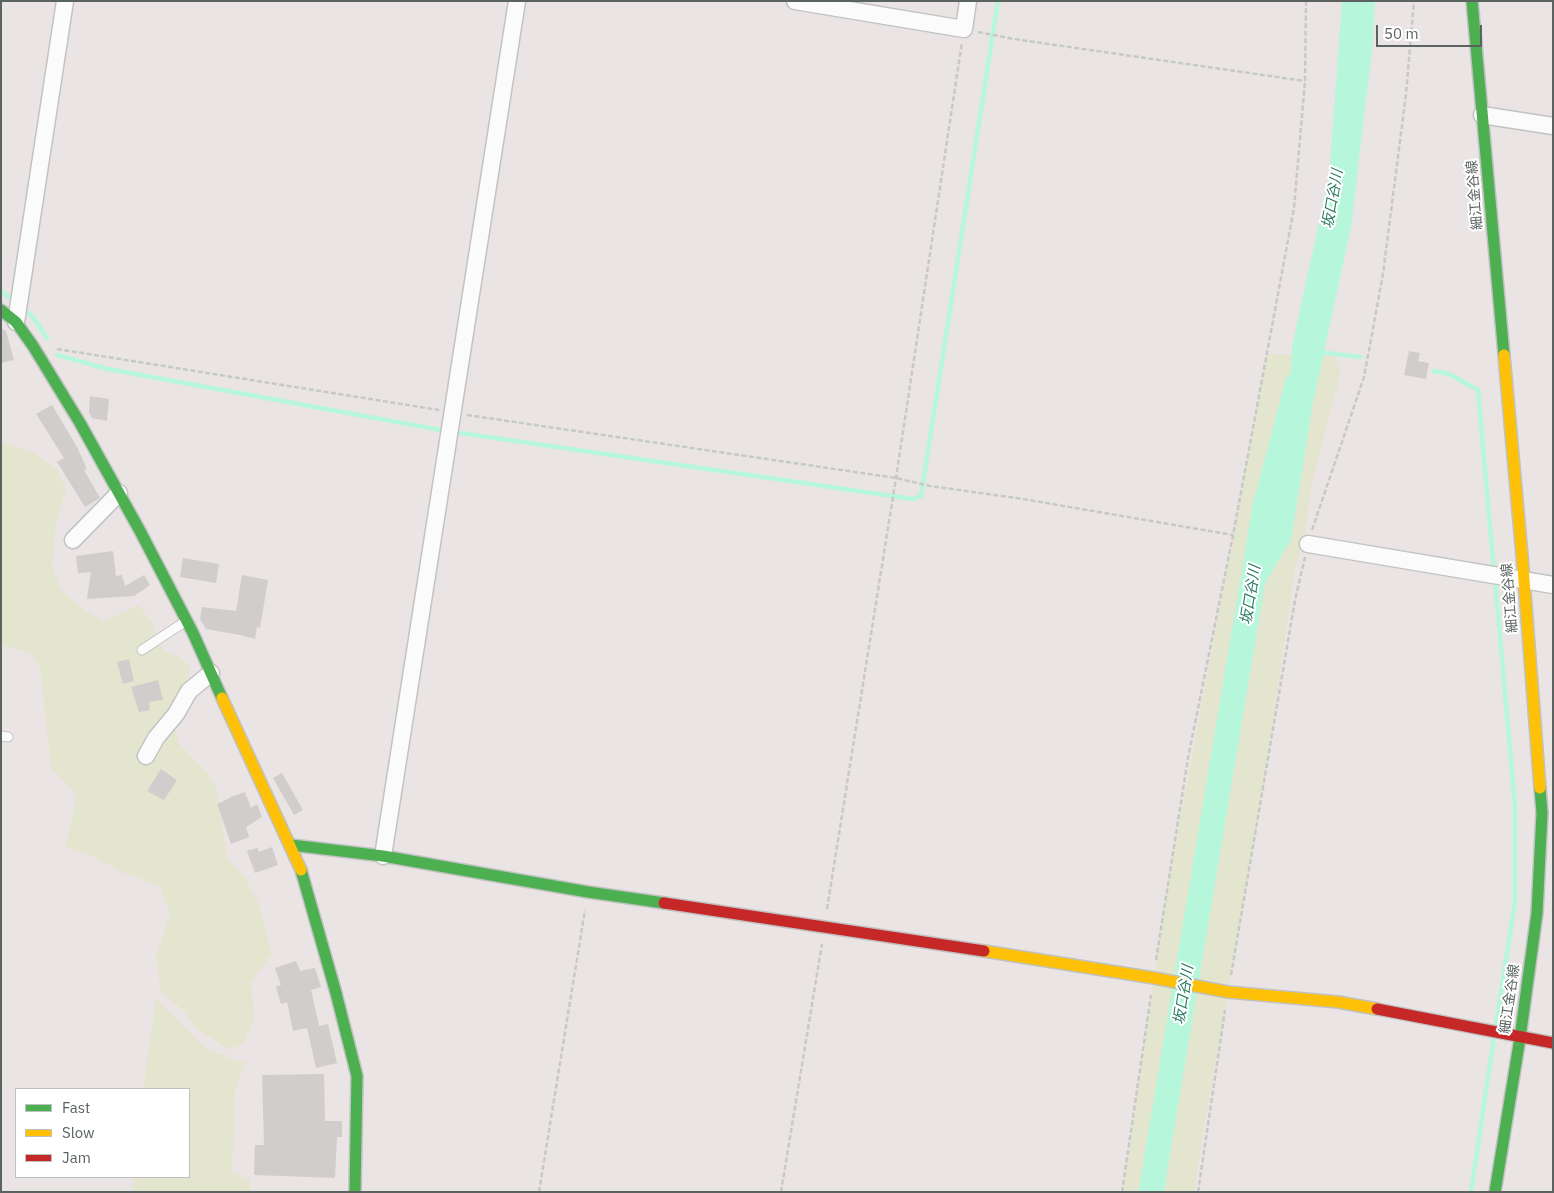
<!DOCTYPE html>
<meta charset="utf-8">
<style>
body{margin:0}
#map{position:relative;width:1554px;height:1193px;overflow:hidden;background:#eae4e4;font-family:"IBM Plex Sans",sans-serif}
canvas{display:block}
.frame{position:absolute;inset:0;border:2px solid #5a6360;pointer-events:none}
.legend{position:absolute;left:15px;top:1088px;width:175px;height:90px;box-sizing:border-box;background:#fff;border:1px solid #bdc1bf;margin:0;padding:6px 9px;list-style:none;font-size:15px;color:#5a6360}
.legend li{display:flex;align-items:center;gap:10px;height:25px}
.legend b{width:25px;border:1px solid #bdc1bf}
.scale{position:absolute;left:1376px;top:25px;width:106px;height:22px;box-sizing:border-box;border:2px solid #5a6360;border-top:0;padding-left:6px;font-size:15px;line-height:18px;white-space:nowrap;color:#5a6360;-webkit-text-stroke:4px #fff;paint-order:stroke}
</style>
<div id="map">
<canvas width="1554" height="1193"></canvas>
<div class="frame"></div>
<ul class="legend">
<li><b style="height:6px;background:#4caf50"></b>Fast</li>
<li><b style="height:6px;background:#ffc107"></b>Slow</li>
<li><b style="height:6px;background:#c62828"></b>Jam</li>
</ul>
<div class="scale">50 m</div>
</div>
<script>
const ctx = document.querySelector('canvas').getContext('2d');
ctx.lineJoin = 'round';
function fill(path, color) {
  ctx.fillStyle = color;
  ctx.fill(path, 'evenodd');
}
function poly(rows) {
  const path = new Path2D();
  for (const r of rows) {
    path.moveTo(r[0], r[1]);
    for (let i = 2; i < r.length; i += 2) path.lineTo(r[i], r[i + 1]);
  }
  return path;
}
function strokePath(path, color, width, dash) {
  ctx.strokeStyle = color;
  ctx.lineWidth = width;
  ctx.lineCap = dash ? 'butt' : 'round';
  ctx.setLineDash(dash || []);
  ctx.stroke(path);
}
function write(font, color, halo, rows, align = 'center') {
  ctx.font = font + ' "IBM Plex Sans","Noto Sans JP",sans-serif';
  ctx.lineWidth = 4;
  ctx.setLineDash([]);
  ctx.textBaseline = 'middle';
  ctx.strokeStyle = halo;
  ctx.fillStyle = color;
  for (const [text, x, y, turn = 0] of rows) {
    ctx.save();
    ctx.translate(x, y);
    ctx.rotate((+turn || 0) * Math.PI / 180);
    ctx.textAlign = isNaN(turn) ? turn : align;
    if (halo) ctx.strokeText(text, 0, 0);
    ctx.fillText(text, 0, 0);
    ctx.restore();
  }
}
fill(poly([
 [1267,354,1333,356,1341,372,1312,484,1305,534,1295,570,1262,796,1201,1145,1195,1192,1123,1192,1169,878],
 [1,442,30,451,56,468,66,490,56,524,52,565,60,589,81,608,104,621,138,605,151,620,157,641,165,651,179,657,191,667,184,686,169,710,179,743,206,771,216,788,228,859,244,876,259,904,272,954,251,982,254,1018,244,1043,229,1050,196,1028,183,1010,161,992,156,957,170,914,160,886,124,873,92,856,65,847,77,796,51,767,40,668,31,653,1,645],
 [156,999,207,1050,245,1063,235,1091,232,1172,249,1179,252,1192,132,1192,133,1177,189,1177,189,1089,143,1089]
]), '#e4e5cf');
fill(poly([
 [1342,1,1375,1,1373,41,1351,227,1313,403,1291,540,1248,611,1259,545,1286,470,1292,346,1329,178]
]), '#b6f7dc');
strokePath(poly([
 [1,291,16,303],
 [22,308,33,317,47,338],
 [1319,352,1360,357],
 [57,355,108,369,446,431],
 [1434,371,1449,374,1478,390,1494,572],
 [454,432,913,499,921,496,998,1],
 [1495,580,1515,806,1515,901,1496,1025],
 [1471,1192,1494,1037]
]), '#b6f7dc', 4.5);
strokePath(poly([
 [1151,1192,1265,507,1297,385]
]), '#b6f7dc', 25);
fill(poly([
 [1,328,6,331,14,360,1,363],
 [1409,351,1420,353,1418,361,1429,363,1426,379,1404,375],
 [90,396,109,399,107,421,92,418,89,412],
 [52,405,77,447,87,469,84,470,100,498,85,507,57,462,64,458,36,414],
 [113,551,116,576,122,575,125,586,144,575,150,585,134,596,87,599,91,572,78,573,76,556],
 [183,558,219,564,216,583,180,577],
 [242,575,268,580,260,628,257,627,255,639,240,635,206,629,200,619,202,607,236,611],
 [129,659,134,681,123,684,117,662],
 [158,680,163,700,149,702,150,710,139,712,131,687],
 [161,769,177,780,164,800,147,791],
 [282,773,303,810,294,815,273,778],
 [245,792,251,808,257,804,262,817,246,827,249,837,231,844,217,804,230,798,230,797],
 [272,847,278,865,255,873,247,851,257,848,259,852],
 [296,961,300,971,315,968,321,987,311,990,319,1026,328,1024,337,1063,316,1068,307,1028,293,1031,287,1002,281,1004,276,987,281,985,275,968],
 [324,1074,325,1121,342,1121,342,1137,337,1137,335,1178,254,1175,255,1145,264,1145,262,1075]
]), '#d1cdcc');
const lane = poly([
 [142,650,186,621],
 [1,736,8,737]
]);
const street = poly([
 [795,1,964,29,968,1],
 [1482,115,1553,126],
 [16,322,65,1],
 [73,540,119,493],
 [1308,544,1553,585],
 [146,756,156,738,176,714,189,691,211,673],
 [383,856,517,1]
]);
const fast = poly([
 [1472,1,1504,355],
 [1,310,16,322,33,346,80,423,140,531,193,633,222,698],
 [291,845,383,856,588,892,664,903],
 [301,870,336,993,357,1076,355,1192],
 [1495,1192,1520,1038,1537,913,1542,813,1540,788]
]);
const slow = poly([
 [1504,355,1523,567,1540,788],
 [222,698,301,870],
 [984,951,1154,978,1228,992,1338,1002,1377,1009]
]);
const jam = poly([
 [664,903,984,951],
 [1377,1009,1553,1043]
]);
strokePath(lane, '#c2c3c2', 11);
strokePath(street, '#c2c3c2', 19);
strokePath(fast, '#c1c2c2', 14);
strokePath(slow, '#c1c2c2', 14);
strokePath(jam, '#c1c2c2', 14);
strokePath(poly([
 [978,32,1014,39,1305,81],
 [57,349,439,410],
 [467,415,896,478,930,486,1017,498,1233,535],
 [1312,530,1364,377,1383,274,1406,94,1414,1],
 [827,909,896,478,962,42],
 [1156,960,1188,758,1233,535,1294,208,1305,81,1306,1],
 [1231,975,1295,600,1305,557],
 [539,1192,585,910],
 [781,1192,822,944],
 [1122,1192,1151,995],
 [1198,1192,1225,1010]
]), '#c6cac4', 2.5, [5, 2.5]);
strokePath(lane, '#fcfbfb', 9);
strokePath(street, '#fcfbfb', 16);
strokePath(fast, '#4caf50', 11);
strokePath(slow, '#ffc107', 11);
strokePath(jam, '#c62828', 11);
write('14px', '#5a6360', '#fff', [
 ["細江金谷線",1475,195,-95],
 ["細江金谷線",1510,598,-95],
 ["細江金谷線",1510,999,-82]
]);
write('italic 15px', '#2d7c63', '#fff', [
 ["坂口谷川",1333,199,-80],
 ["坂口谷川",1251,595,-81],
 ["坂口谷川",1184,995,-81]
]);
</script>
